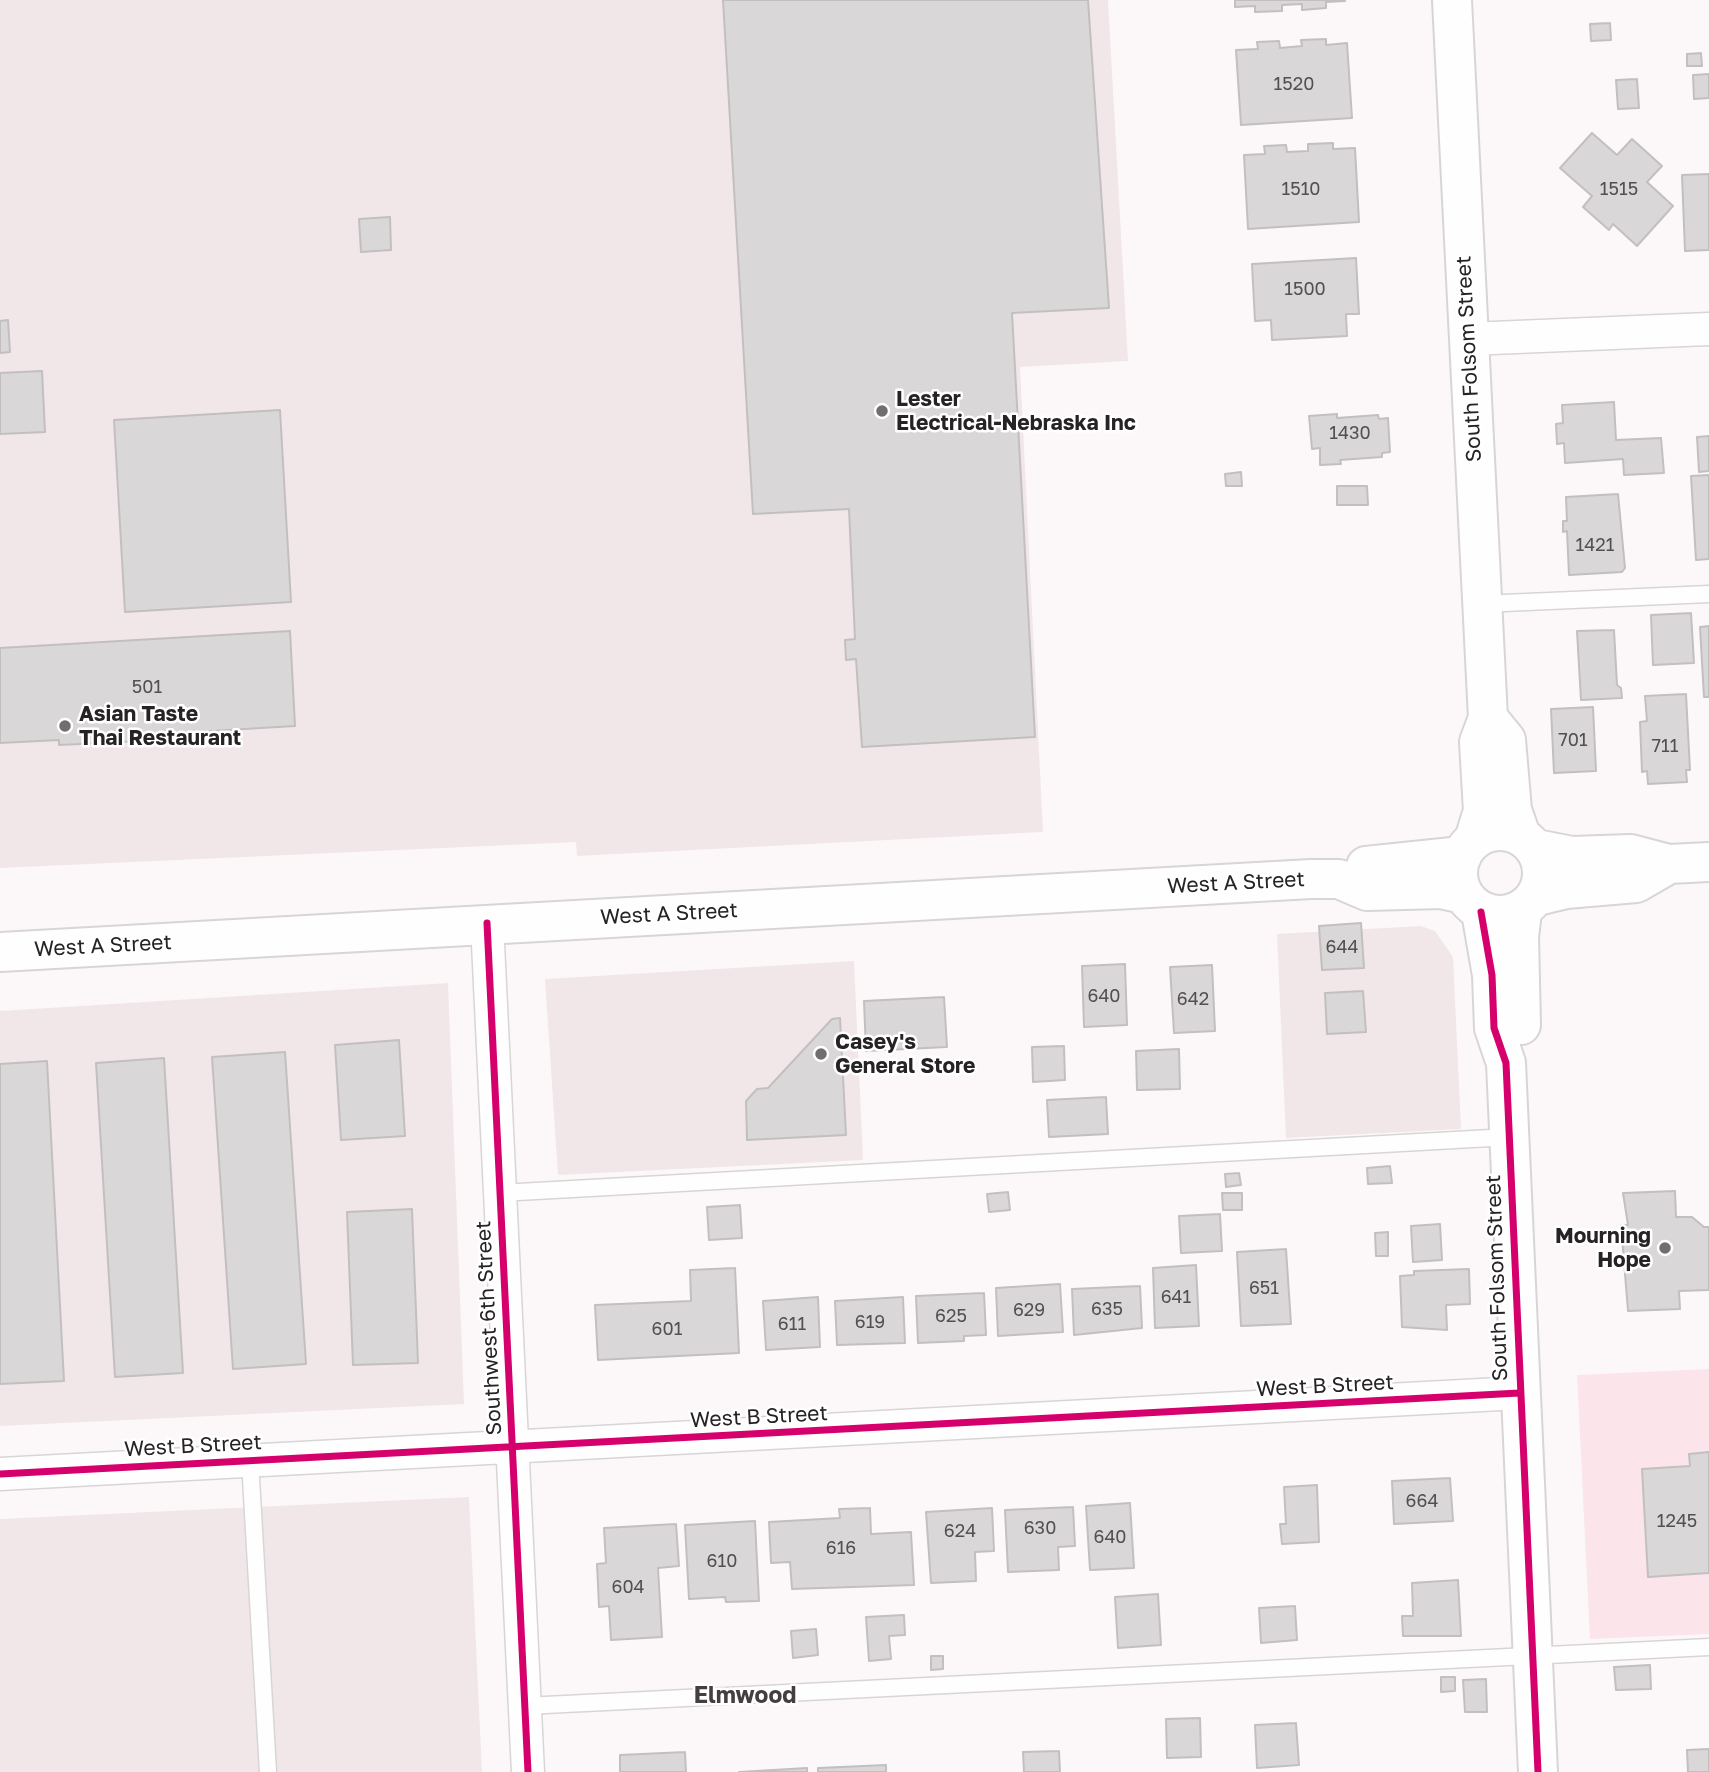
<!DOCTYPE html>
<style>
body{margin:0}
canvas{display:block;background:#fcf8f9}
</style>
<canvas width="1709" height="1772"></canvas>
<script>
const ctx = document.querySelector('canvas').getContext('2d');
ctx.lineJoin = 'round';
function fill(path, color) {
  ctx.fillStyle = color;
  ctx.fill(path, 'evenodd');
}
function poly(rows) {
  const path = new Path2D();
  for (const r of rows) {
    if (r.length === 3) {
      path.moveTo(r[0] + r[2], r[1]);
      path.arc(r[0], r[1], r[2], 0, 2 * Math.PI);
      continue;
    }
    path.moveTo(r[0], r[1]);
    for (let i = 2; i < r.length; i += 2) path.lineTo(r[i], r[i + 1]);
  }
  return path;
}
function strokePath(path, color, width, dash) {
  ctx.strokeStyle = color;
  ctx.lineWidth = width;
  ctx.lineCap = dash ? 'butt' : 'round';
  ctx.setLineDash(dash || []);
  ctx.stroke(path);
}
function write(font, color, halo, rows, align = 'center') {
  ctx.font = font + ' "Golos Text",sans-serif';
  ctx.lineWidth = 5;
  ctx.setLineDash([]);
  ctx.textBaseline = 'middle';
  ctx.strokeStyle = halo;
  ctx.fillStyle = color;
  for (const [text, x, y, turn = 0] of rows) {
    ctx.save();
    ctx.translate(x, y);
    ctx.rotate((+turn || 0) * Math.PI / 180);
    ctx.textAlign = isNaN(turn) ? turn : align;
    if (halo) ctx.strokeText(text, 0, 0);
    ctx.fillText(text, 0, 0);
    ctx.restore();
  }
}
fill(poly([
 [0,0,1108,0,1128,361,1020,367,1043,832,577,856,576,842,0,868],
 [1421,926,1435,931,1453,957,1461,1129,1286,1138,1277,934],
 [854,961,863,1160,558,1175,545,979],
 [448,983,464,1404,0,1426,0,1011],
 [469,1497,482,1772,0,1772,0,1519]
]), '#f1e7e9');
fill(poly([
 [1709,1369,1709,1634,1590,1639,1577,1375]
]), '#fbe5ea');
const building = poly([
 [723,0,1088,0,1109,308,1012,313,1035,737,862,747,856,659,846,660,845,640,855,639,849,509,753,514,723,0],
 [1235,0,1345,0,1345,1,1326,2,1326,8,1302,10,1302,4,1282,5,1282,11,1255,12,1255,6,1235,7,1235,0],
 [1610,23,1611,40,1591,41,1590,24,1610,23],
 [1326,39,1326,45,1347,43,1352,118,1241,125,1236,50,1258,49,1257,42,1279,41,1280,48,1302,46,1301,40,1326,39],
 [1701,53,1702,66,1687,66,1687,54,1701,53],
 [1709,74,1709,98,1694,99,1693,75,1709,74],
 [1637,79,1639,108,1618,109,1616,80,1637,79],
 [1592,133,1617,155,1632,139,1662,166,1647,182,1673,206,1637,246,1613,224,1609,230,1583,207,1592,196,1560,168,1592,133],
 [1333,143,1333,149,1355,148,1359,222,1248,229,1244,155,1265,154,1264,146,1286,145,1287,152,1308,151,1308,144,1333,143],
 [1709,174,1709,250,1685,251,1682,175,1709,174],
 [390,217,391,250,361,252,359,219,390,217],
 [1356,258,1359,314,1346,314,1347,336,1272,340,1271,320,1255,321,1252,264,1356,258],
 [8,320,10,352,0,353,0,321,8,320],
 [42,371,45,432,0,434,0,373,42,371],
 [1614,402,1616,440,1661,438,1664,473,1624,475,1623,459,1565,463,1564,443,1557,444,1556,424,1563,423,1562,405,1614,402],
 [280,410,291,602,125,612,114,420,280,410],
 [1337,414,1337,418,1378,415,1379,419,1388,418,1390,452,1382,453,1382,457,1340,460,1341,464,1320,465,1320,448,1312,449,1309,416,1337,414],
 [1709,436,1709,471,1699,472,1697,437,1709,436],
 [1241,472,1242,486,1226,486,1225,474,1241,472],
 [1709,475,1709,559,1696,560,1691,476,1709,475],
 [1337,486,1367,486,1368,505,1337,505,1337,486],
 [1618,494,1625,568,1622,572,1569,575,1567,531,1563,532,1563,521,1567,521,1566,497,1618,494],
 [1691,613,1694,663,1653,665,1651,615,1691,613],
 [1709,626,1709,697,1704,697,1700,627,1709,626],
 [1614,630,1617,685,1621,688,1622,698,1581,700,1577,631,1614,630],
 [290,631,295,726,142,735,143,741,59,745,59,740,0,743,0,648,290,631],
 [1686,694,1690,770,1686,770,1687,782,1648,784,1647,771,1642,772,1640,722,1647,721,1645,696,1686,694],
 [1593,707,1596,771,1554,773,1551,709,1593,707],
 [1361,923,1364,968,1322,970,1319,926,1361,923],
 [1125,964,1127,1025,1084,1027,1082,966,1125,964],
 [1212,965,1215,1031,1174,1033,1170,967,1212,965],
 [1363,991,1366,1032,1327,1034,1325,993,1363,991],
 [944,997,947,1047,866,1051,864,1001,944,997],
 [840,1018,846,1135,747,1140,746,1101,757,1089,768,1088,832,1019,840,1018],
 [399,1040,405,1136,341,1140,335,1045,399,1040],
 [1064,1046,1065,1080,1033,1082,1032,1047,1064,1046],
 [1179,1049,1180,1089,1137,1090,1136,1051,1179,1049],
 [285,1052,306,1364,233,1369,212,1057,285,1052],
 [164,1058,183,1373,115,1377,96,1063,164,1058],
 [47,1061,64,1381,0,1384,0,1064,47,1061],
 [1106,1097,1108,1134,1049,1137,1047,1100,1106,1097],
 [1390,1166,1392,1183,1368,1184,1367,1168,1390,1166],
 [1239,1173,1241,1185,1226,1187,1225,1174,1239,1173],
 [1675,1191,1676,1217,1692,1217,1704,1227,1709,1227,1709,1290,1679,1291,1680,1309,1628,1311,1621,1225,1628,1225,1623,1193,1675,1191],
 [1008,1192,1010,1210,989,1212,987,1194,1008,1192],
 [1222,1193,1242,1193,1242,1210,1223,1210,1222,1193],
 [740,1205,742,1238,709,1240,707,1207,740,1205],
 [412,1209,418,1363,353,1365,347,1212,412,1209],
 [1220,1214,1222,1251,1181,1253,1179,1216,1220,1214],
 [1440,1224,1442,1260,1413,1262,1411,1226,1440,1224],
 [1388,1232,1388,1256,1376,1256,1375,1233,1388,1232],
 [1286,1249,1291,1324,1241,1326,1237,1252,1286,1249],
 [1196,1265,1199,1326,1155,1328,1153,1268,1196,1265],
 [735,1268,739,1353,598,1360,595,1305,691,1301,690,1270,735,1268],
 [1469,1269,1470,1304,1446,1305,1447,1330,1402,1327,1400,1276,1414,1275,1414,1271,1469,1269],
 [1060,1284,1063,1332,998,1336,996,1288,1060,1284],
 [1140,1286,1142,1328,1074,1335,1072,1289,1140,1286],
 [984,1293,986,1335,964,1336,964,1341,918,1343,916,1296,984,1293],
 [818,1297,820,1347,766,1350,763,1301,818,1297],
 [903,1297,905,1343,837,1345,835,1301,903,1297],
 [1709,1452,1709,1573,1648,1577,1642,1469,1690,1466,1689,1454,1709,1452],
 [1450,1478,1453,1521,1394,1524,1392,1481,1450,1478],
 [1317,1485,1319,1542,1282,1544,1280,1524,1286,1524,1284,1487,1317,1485],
 [1130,1503,1134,1568,1090,1570,1086,1506,1130,1503],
 [1073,1507,1075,1546,1058,1547,1059,1570,1008,1572,1005,1510,1073,1507],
 [870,1508,871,1534,911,1532,914,1585,792,1589,790,1562,771,1563,769,1522,840,1518,839,1509,870,1508],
 [992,1508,994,1551,975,1552,976,1581,931,1583,926,1512,992,1508],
 [755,1521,759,1601,726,1602,725,1597,689,1599,685,1525,755,1521],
 [676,1524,679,1566,658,1568,662,1637,611,1640,609,1606,599,1607,597,1564,606,1563,604,1528,676,1524],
 [1458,1580,1461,1636,1403,1636,1402,1616,1413,1616,1412,1583,1458,1580],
 [1158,1594,1161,1645,1118,1648,1115,1597,1158,1594],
 [1295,1606,1297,1640,1261,1643,1259,1608,1295,1606],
 [904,1615,905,1635,889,1636,891,1659,869,1661,866,1617,904,1615],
 [816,1629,818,1655,793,1658,791,1631,816,1629],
 [931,1656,943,1656,943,1669,931,1670,931,1656],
 [1650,1665,1651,1689,1616,1690,1614,1667,1650,1665],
 [1441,1677,1455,1677,1455,1691,1441,1692,1441,1677],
 [1486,1679,1487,1712,1465,1712,1463,1680,1486,1679],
 [1200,1718,1201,1757,1167,1758,1166,1719,1200,1718],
 [1296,1723,1299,1765,1257,1768,1255,1725,1296,1723],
 [1709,1749,1709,1772,1688,1772,1687,1750,1709,1749],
 [1059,1751,1060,1772,1024,1772,1023,1752,1059,1751],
 [685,1752,686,1772,620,1772,620,1755,685,1752],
 [886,1765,886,1772,818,1772,818,1768,886,1765],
 [807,1768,807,1772,739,1772,807,1768]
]);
fill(building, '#dad7d8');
strokePath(building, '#c3bfc0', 2);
const service = poly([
 [1481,604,1709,594],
 [500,1193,1509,1137],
 [250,1461,268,1772],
 [525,1706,1709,1647]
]);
const minor = poly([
 [1468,339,1709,329],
 [487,923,528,1772],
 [0,1474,1519,1393]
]);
const tertiary = poly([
 [1452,0,1488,718,1479,742,1483,811,1474,840],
 [1488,718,1506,740,1512,810,1521,836],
 [1481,912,1492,975,1494,1028,1506,1063,1538,1772],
 [1521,1025,1519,937,1522,911]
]);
const secondary = poly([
 [1500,873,42],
 [1536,849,1572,856,1631,854,1669,864,1709,862],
 [1366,866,1462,856],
 [1537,896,1566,889,1636,883,1669,864],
 [0,952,1311,879,1339,879,1367,891,1441,889,1463,894]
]);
strokePath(service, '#d8d5d6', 19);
strokePath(minor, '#d8d5d6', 35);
strokePath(tertiary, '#d8d5d6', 42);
strokePath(secondary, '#d8d5d6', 42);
strokePath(service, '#fffefe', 16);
strokePath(minor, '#fffefe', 32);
strokePath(tertiary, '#fffefe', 38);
strokePath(secondary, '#fffefe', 38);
strokePath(poly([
 [1481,912,1492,975,1494,1028,1506,1063,1538,1772],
 [487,923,528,1772],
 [0,1474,1519,1393]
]), '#d6006c', 7);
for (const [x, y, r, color] of [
 [882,411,7,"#716e6f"],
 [65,726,7,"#716e6f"],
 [821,1054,7,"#716e6f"],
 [1665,1248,7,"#716e6f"]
]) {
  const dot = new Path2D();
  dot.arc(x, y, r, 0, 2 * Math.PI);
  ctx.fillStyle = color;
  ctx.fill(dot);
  strokePath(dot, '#fff', 2.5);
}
write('18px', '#535051', null, [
 ["1520",1294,84],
 ["1510",1301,189],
 ["1515",1619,189],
 ["1500",1305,289],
 ["1430",1350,433],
 ["1421",1595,545],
 ["501",147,687],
 ["701",1573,740],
 ["711",1665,746],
 ["644",1342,947],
 ["640",1104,996],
 ["642",1193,999],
 ["651",1264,1288],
 ["641",1176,1297],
 ["635",1107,1309],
 ["629",1029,1310],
 ["625",951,1316],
 ["619",870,1322],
 ["611",792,1324],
 ["601",667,1329],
 ["664",1422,1501],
 ["1245",1677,1521],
 ["630",1040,1528],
 ["624",960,1531],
 ["640",1110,1537],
 ["616",841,1548],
 ["610",722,1561],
 ["604",628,1587]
]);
write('21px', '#262324', '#fff', [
 ["South Folsom Street",1469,359,-93],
 ["West A Street",1236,883,-3],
 ["West A Street",669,914,-3],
 ["West A Street",103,946,-3],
 ["South Folsom Street",1497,1278,-92],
 ["Southwest 6th Street",489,1328,-93],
 ["West B Street",1325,1386,-3],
 ["West B Street",759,1417,-3],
 ["West B Street",193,1446,-3]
]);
write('bold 21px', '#262324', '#fff', [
 ["Lester",896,399],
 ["Electrical-Nebraska Inc",896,423],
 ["Asian Taste",79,714],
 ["Thai Restaurant",79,738],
 ["Casey's",835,1042],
 ["General Store",835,1066],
 ["Mourning",1651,1236,"right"],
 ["Hope",1651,1260,"right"]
], 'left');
write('bold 23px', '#443e3f', '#fff', [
 ["Elmwood",745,1696]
]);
</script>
